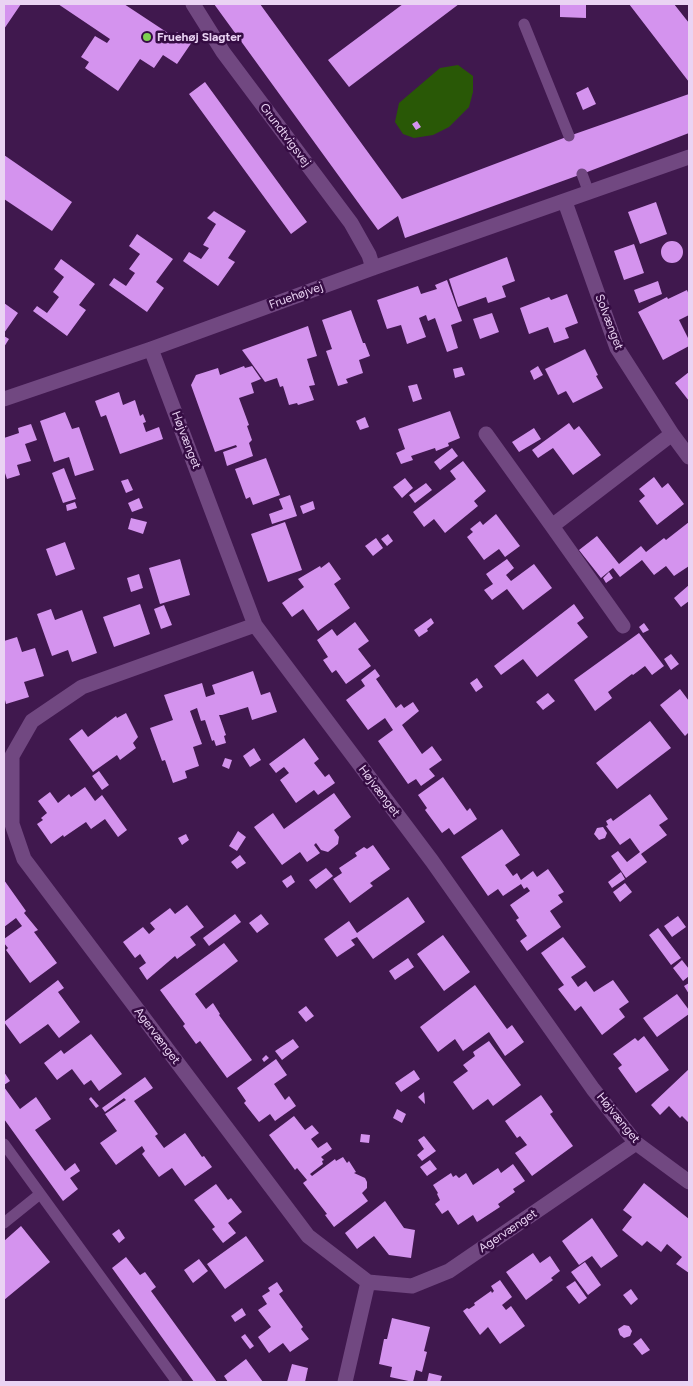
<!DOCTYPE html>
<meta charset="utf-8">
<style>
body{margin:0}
#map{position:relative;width:693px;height:1386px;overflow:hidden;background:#40184e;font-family:Figtree,sans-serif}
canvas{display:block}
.frame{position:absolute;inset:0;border:5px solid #ead3f3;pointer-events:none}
</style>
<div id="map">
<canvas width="693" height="1386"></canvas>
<div class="frame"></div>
</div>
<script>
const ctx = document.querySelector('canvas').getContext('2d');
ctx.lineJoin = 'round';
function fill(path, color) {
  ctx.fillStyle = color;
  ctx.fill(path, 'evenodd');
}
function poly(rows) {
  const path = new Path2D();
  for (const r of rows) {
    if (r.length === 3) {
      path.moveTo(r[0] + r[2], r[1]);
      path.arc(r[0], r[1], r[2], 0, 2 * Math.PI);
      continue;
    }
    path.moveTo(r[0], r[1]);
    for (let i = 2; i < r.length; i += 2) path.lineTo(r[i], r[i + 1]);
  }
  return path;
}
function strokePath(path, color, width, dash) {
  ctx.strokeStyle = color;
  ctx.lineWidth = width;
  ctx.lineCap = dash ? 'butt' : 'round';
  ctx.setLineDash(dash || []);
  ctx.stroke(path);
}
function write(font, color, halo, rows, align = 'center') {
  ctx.font = font + ' Figtree,sans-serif';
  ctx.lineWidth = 5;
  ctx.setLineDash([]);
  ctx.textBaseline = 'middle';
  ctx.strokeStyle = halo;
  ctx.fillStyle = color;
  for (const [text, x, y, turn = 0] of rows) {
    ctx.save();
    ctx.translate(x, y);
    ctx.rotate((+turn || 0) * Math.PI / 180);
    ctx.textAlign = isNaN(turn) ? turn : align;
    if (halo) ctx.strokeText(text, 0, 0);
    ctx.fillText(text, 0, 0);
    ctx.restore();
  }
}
fill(poly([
 [458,65,473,76,473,92,469,107,449,127,433,135,414,138,403,134,395,122,399,103,440,68]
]), '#295806');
fill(poly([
 [4,4,21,4,4,29],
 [58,4,124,4,174,37,177,32,192,42,177,64,163,55,154,68,140,59,118,91,85,68,89,62,81,57,95,36,107,43,110,39],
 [214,4,260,4,402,199,569,136,689,94,689,133,582,174,405,238,398,216,378,230],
 [403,4,459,4,349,87,328,60],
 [560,4,586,4,586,18,560,17],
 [629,4,674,4,689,23,689,82],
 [205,82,307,222,291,234,189,94],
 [588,87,596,104,583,110,576,93],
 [417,121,421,127,416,130,412,124],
 [4,155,72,202,52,231,4,199],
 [656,202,667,234,640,244,628,212],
 [214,211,246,231,228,258,235,262,218,286,183,261,189,252,201,259,209,248,203,245,216,224,207,218],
 [137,234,173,259,156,282,164,288,147,312,109,285,114,278,126,286,135,273,129,269,140,254,129,246],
 [672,252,11],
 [634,244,644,273,624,280,614,251],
 [507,257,515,281,502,286,506,297,488,303,486,297,458,307,449,279],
 [61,259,95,284,79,305,86,310,67,336,33,311,37,306,47,313,59,297,53,292,64,277,54,269],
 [447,280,462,321,451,325,458,348,447,352,435,318,428,321,426,315,419,318,426,337,407,344,401,325,387,329,377,300,418,286,421,294,437,289,435,285],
 [658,281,662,294,639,303,634,290],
 [687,290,689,295,689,315,679,320,689,340,689,346,663,360,638,312,667,297,668,299],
 [567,294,578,323,565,328,569,338,554,343,548,327,529,334,520,308,549,297,551,300],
 [4,303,18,313,4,333],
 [351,310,363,343,365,343,370,356,359,360,363,373,346,379,348,383,338,386,326,351,332,349,322,320],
 [492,313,499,332,480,339,473,319],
 [308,326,317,356,307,359,315,385,309,386,314,400,298,405,297,403,289,405,283,386,280,387,277,378,265,382,242,350],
 [4,336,9,339,4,347],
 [585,349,598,375,596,376,603,388,573,403,566,391,558,395,545,369],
 [244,366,245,368,252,366,261,379,251,383,254,393,239,398,249,425,247,426,252,440,249,443,253,456,227,466,223,452,237,447,236,445,215,452,191,385,196,375,218,368,220,375],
 [538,366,543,375,534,380,530,371],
 [462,367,465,375,455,378,453,369],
 [689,372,689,401,675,383],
 [417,384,422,399,413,402,408,386],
 [119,392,123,405,135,400,140,416,143,414,146,422,143,423,146,432,159,427,163,439,120,454,106,415,101,417,95,401],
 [450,411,460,438,448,443,449,446,436,451,435,448,411,456,413,460,401,464,396,453,405,449,398,429],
 [65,412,72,429,79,427,94,470,75,476,69,457,54,462,40,421],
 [365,417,369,427,360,430,356,421],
 [569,423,574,430,579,426,601,455,573,475,553,448,538,458,532,450],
 [31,424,37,440,25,444,31,461,17,465,20,475,7,479,4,470,4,438,19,433,18,428],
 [534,428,541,439,519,452,512,442],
 [452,448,458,456,440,470,434,462],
 [266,458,280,495,253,505,250,497,246,499,235,469],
 [463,461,486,491,474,501,478,506,445,533,434,519,424,527,413,512,456,479,450,471],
 [64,468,76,499,63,503,52,473],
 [654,477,662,488,668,483,684,504,657,525,639,501,645,496,639,489],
 [405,478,413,488,402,498,393,487],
 [128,479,133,490,126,493,121,481],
 [426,483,432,490,415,503,409,495],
 [290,495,297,516,272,524,269,514,283,509,279,499],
 [139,498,143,508,132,512,128,503],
 [313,501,315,509,303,514,300,506],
 [75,502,77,508,67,511,66,505],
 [496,514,520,546,505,557,499,549,484,560,467,537,473,532,470,529,480,521,483,525],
 [131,518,147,522,143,534,128,529],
 [285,522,302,570,268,582,251,534],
 [689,522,689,566,674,576,666,566,654,575,642,560,620,577,613,568,601,578,579,550,597,536,619,564,641,546,646,552,664,538,666,540],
 [388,534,393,541,387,546,381,539],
 [376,538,383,548,373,556,365,546],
 [65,542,75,569,56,576,46,549],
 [180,559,190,595,160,604,149,568],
 [507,559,514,568,506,575,511,581,534,564,552,588,523,610,507,589,492,600,484,590,493,584,486,574],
 [329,562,341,579,334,584,350,608,318,631,303,609,292,617,282,603,304,587,298,579,320,566,321,568],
 [609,572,613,578,606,583,603,578],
 [139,574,143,588,131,592,127,578],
 [689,585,689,601,681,607,674,598],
 [140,604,150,634,114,647,103,617],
 [574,604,584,618,577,623,588,637,537,677,523,659,501,675,494,666],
 [164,605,172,625,161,629,154,609],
 [51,609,55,620,82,610,97,653,72,662,68,650,52,656,37,614],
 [431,618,434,623,427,629,428,631,419,637,414,630],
 [355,622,369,641,358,649,371,666,346,684,336,670,332,673,323,660,328,657,317,640,332,629,337,636],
 [644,623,649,630,643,633,639,627],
 [639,633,664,666,652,675,645,666,633,675,632,674,608,692,612,698,595,711,574,680],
 [17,637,22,652,35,648,44,676,24,682,29,697,6,704,4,696,4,641],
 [671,654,679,664,671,670,664,659],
 [375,669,380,676,376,679,396,708,401,704,404,708,413,702,419,711,402,725,422,754,432,746,442,760,429,769,435,776,421,786,416,779,408,784,378,741,393,730,385,718,368,730,346,700,365,686,361,680],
 [253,671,261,695,270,692,277,712,252,720,248,707,222,715,219,715,226,735,224,736,226,743,216,746,214,740,212,741,205,720,201,721,197,708,190,711,202,744,193,747,199,766,185,771,187,778,173,783,165,760,162,761,150,728,173,720,164,695,202,683,206,697,215,694,212,685],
 [477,678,483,687,476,692,470,683],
 [680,689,689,701,689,732,685,736,660,705],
 [548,693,555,701,543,710,536,702],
 [126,713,138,737,133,743,136,748,120,760,117,755,93,772,69,739,82,729,88,737,116,716,117,718],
 [650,721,671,748,617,789,596,763],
 [304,738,319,759,314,763,325,777,329,774,335,783,318,795,314,790,296,803,280,780,289,773,284,767,276,773,269,764],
 [254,748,261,760,250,767,243,756],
 [225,758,232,760,229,769,222,766],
 [99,771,109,785,102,790,92,776],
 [443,777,467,811,470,808,477,819,454,835,449,828,442,833,425,810,427,808,418,795],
 [85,787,95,801,102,795,127,830,118,837,105,819,91,829,86,822,64,837,63,835,51,844,37,824,43,820,41,818,47,813,38,801,50,792,58,803,69,794,71,797],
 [334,793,351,817,334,830,339,837,338,844,328,852,321,850,316,843,314,845,320,853,307,862,300,852,282,865,254,827,273,813,284,829],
 [650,794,668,819,659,825,667,835,641,854,647,862,626,878,611,856,618,851,627,862,640,852,630,838,620,845,606,826,608,825,606,821,611,818,613,821],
 [603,827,607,833,605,838,599,840,594,834,597,828],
 [502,829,520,855,505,865,513,876,517,873,521,880,533,871,537,877,548,869,564,892,558,895,563,902,550,911,561,927,527,951,520,941,527,936,516,920,519,918,510,905,530,891,527,887,524,889,521,884,503,896,498,889,488,896,461,857],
 [238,831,246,837,237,851,229,846],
 [186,834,189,840,182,845,178,838],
 [373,845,390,869,370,883,373,886,350,903,333,879,342,873,339,868,357,856,355,853,364,847,367,849],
 [240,855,246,863,237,869,231,862],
 [326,868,333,876,316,889,309,880],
 [621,872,625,879,612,888,608,882],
 [291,875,295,882,287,888,282,881],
 [4,880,26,911,24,913,38,930,34,932,57,963,30,983,6,950,8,948,4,943,4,939,22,926,16,918,4,927],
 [625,883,632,892,620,902,613,892],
 [408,897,425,922,373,959,357,937,351,940,355,945,337,957,324,939,349,921,357,933],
 [187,905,204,927,190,937,196,945,177,959,175,956,147,980,139,968,146,963,140,954,135,958,123,942,143,927,149,934,155,929,150,923,170,908,175,914],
 [235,914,241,922,209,946,203,938],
 [261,914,269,924,257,933,249,923],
 [678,916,686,927,672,937,664,926],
 [658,928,681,958,671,965,649,935],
 [443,935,470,972,444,991,417,954],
 [563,937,586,967,571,977,578,987,586,981,594,992,613,980,629,1002,619,1009,625,1017,602,1035,581,1006,575,1011,558,989,564,985,541,953],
 [224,943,238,961,195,994,206,1009,213,1003,220,1014,219,1015,252,1060,227,1078,200,1041,196,1044,183,1026,185,1024,160,990],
 [408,958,414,967,395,980,389,971],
 [682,960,689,969,689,976,683,981,673,968],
 [58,980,64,988,58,992,80,1022,59,1038,48,1024,20,1044,4,1022],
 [689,983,689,994,684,986],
 [475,985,507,1029,512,1025,524,1042,505,1056,489,1032,463,1051,455,1039,438,1052,420,1027],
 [677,994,689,1010,689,1014,657,1037,643,1018],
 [306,1006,314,1016,306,1022,298,1012],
 [91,1034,122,1074,99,1091,91,1080,84,1085,72,1069,57,1080,44,1063,61,1050,64,1054],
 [644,1036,669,1070,636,1093,618,1068,622,1065,613,1054,635,1038,638,1041],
 [293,1039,299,1047,282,1060,275,1051],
 [489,1041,521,1085,493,1106,488,1099,473,1110,453,1082,468,1071,463,1065,475,1056,473,1052],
 [266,1055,269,1058,264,1062,262,1059],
 [276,1059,287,1075,274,1084,285,1100,289,1096,296,1106,275,1121,270,1114,259,1122,244,1103,246,1101,237,1088],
 [689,1069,689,1123,682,1116,680,1118,669,1106,660,1115,651,1105],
 [414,1070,420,1079,401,1092,395,1083],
 [4,1072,10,1081,4,1085],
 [145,1077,153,1088,134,1101,158,1134,155,1136,164,1148,185,1133,202,1157,204,1156,212,1167,185,1186,172,1168,159,1177,142,1154,145,1151,142,1146,116,1165,100,1143,117,1131,105,1114,126,1100,124,1098,105,1112,102,1108],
 [4,1087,20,1109,36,1097,51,1119,35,1130,65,1171,75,1163,80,1171,70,1178,78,1189,63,1201,4,1119],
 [424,1092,425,1104,418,1097],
 [541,1095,553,1112,550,1114,573,1146,532,1176,515,1153,527,1145,520,1136,517,1138,505,1121],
 [91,1097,99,1106,96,1108,89,1099],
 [397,1109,406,1114,402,1123,393,1118],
 [294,1116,305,1130,312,1125,319,1133,311,1139,318,1148,327,1142,332,1149,321,1157,324,1160,322,1161,323,1164,310,1174,312,1176,335,1159,336,1161,343,1157,347,1163,349,1161,356,1172,354,1173,365,1178,367,1182,367,1188,362,1193,368,1201,334,1227,325,1215,327,1214,303,1183,307,1180,297,1168,295,1170,269,1135],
 [361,1134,370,1135,369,1143,360,1142],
 [424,1136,436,1151,422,1161,417,1155,424,1149,418,1140],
 [430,1160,437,1169,427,1176,420,1167],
 [513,1164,525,1181,513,1189,515,1192,498,1204,500,1207,477,1222,473,1215,458,1225,448,1210,442,1214,435,1204,440,1200,437,1194,438,1193,433,1185,451,1173,453,1177,456,1175,459,1178,466,1173,473,1185,498,1168,501,1173],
 [644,1183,689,1219,689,1273,676,1264,682,1257,667,1244,661,1252,647,1241,642,1246,622,1230,632,1217,623,1210],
 [216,1184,228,1200,231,1198,242,1212,228,1223,236,1233,223,1243,212,1229,215,1227,194,1200],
 [385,1201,404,1228,415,1230,411,1258,389,1255,374,1236,357,1249,345,1233],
 [592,1218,618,1256,601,1268,592,1256,579,1265,562,1241],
 [21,1226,50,1262,4,1300,4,1241],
 [119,1229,125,1238,119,1243,112,1234],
 [246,1236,264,1261,225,1289,207,1264],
 [533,1253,540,1263,550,1256,560,1271,551,1278,553,1280,526,1300,506,1272],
 [126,1257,140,1275,145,1272,156,1287,151,1291,217,1382,194,1382,112,1268],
 [199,1259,208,1271,193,1283,184,1270],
 [585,1262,601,1285,588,1295,571,1272],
 [500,1280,512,1297,502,1305,506,1310,511,1306,525,1326,500,1344,488,1327,480,1335,463,1311,467,1308,469,1309,475,1305,474,1303,491,1291,492,1293,494,1291,491,1286],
 [575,1281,587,1298,579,1304,566,1287],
 [277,1282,283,1291,279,1294,303,1327,301,1329,309,1339,290,1352,283,1343,269,1353,258,1337,271,1327,258,1310,267,1304,262,1296,270,1291,268,1288],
 [631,1289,638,1299,631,1305,623,1295],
 [242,1308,246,1315,235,1322,231,1316],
 [392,1318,430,1327,424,1351,427,1352,422,1372,416,1370,413,1382,390,1377,392,1367,379,1364,384,1339,387,1339],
 [624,1325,629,1326,632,1331,630,1336,624,1338,620,1335,618,1329],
 [245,1334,254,1346,250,1349,241,1337],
 [641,1338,650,1350,642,1355,633,1344],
 [246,1359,263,1382,228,1382,224,1376],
 [292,1364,308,1368,305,1382,287,1382],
 [429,1373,442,1376,440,1382,427,1382]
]), '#d493ee');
strokePath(poly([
 [524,24,569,136],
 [582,174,589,193],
 [4,1144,177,1382],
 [4,1223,40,1194]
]), '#714881', 11);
strokePath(poly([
 [193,4,223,52,351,223,369,255,373,268],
 [565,202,617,348,672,434,689,457],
 [151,349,255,625,432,861,593,1089,636,1143,689,1182],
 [4,399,151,349,373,268,689,157],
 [486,434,552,526,672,434],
 [552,526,623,626],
 [255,625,82,687,32,721,12,756,12,824,24,859,308,1236,368,1282,412,1286,449,1271,636,1143],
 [345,1382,368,1282]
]), '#714881', 15);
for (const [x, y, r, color] of [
 [147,37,5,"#7fd052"]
]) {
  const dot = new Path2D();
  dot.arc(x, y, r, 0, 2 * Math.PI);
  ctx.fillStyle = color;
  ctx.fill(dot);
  strokePath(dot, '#350c43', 2);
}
write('bold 12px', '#ead3f3', '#350c43', [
 ["Fruehøj Slagter",157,37]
], 'left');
write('12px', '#ead3f3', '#350c43', [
 ["Grundtvigsvej",285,135,53],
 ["Fruehøjvej",296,296,-20],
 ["Solvænget",609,322,69],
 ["Højvænget",186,440,69],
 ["Højvænget",379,791,53],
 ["Agervænget",157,1036,53],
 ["Højvænget",618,1118,51],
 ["Agervænget",508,1231,-34]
]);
</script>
